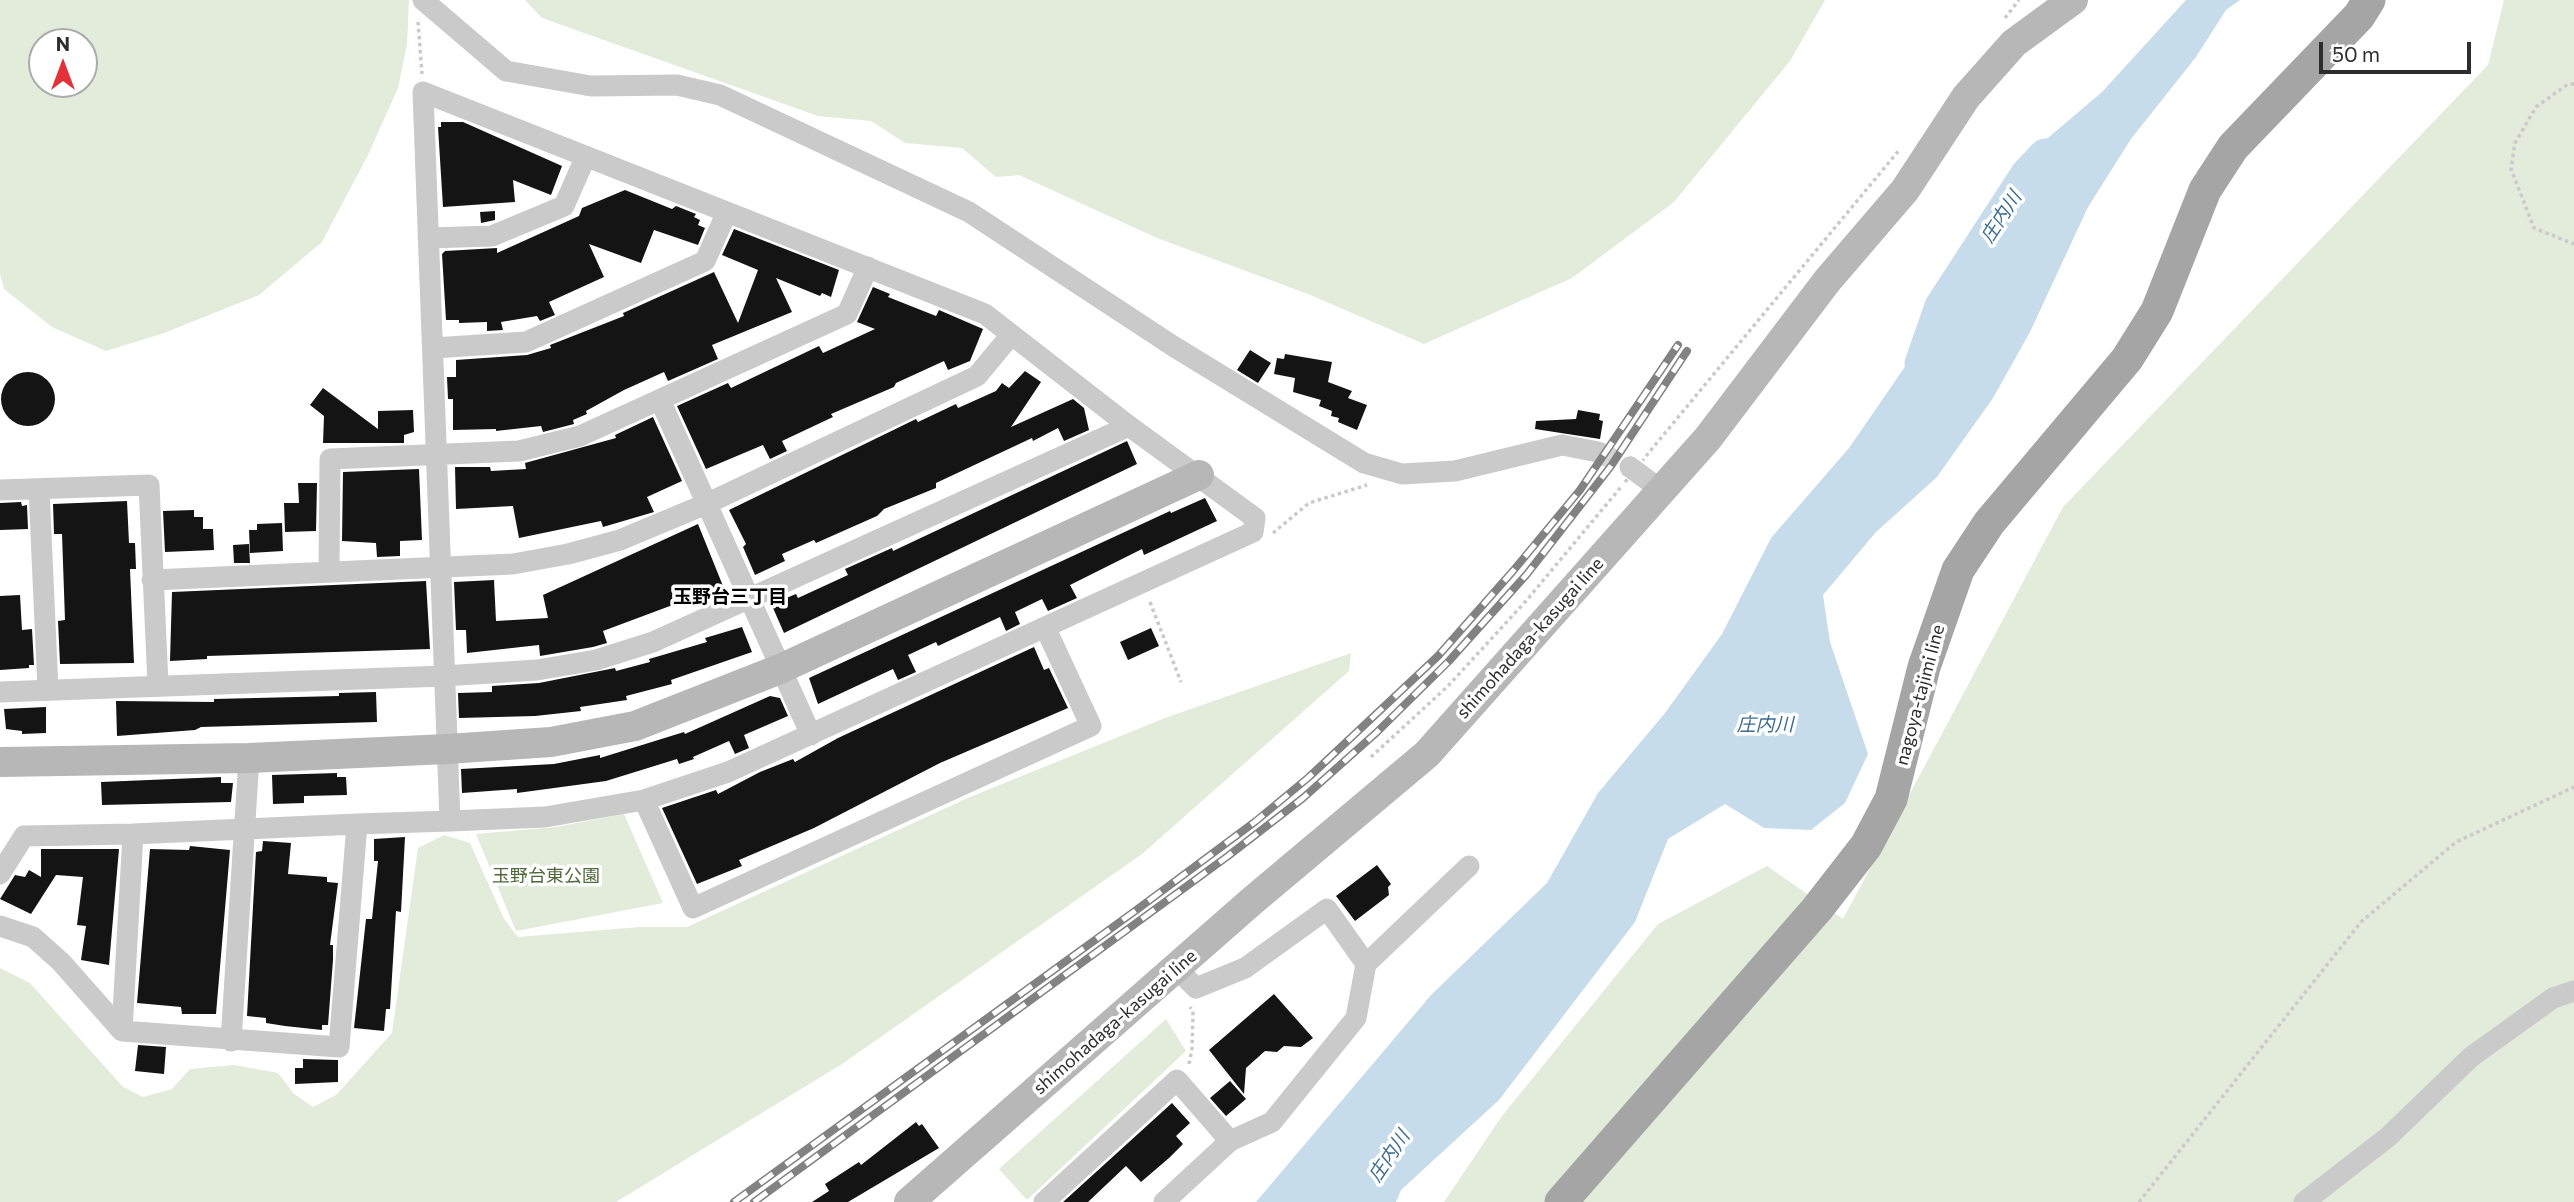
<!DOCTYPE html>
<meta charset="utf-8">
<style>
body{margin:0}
#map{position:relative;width:2574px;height:1202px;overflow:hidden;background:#fff;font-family:Commissioner,sans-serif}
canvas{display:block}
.north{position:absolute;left:28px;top:28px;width:70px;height:70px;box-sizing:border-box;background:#fff;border:2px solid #ababab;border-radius:50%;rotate:0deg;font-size:19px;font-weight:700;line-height:28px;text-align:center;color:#2d2d2d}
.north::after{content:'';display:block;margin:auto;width:24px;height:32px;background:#e43038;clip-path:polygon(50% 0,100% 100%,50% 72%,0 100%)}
.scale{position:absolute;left:2319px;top:42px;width:152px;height:32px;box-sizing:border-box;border:4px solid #2d2d2d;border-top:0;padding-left:9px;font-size:21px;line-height:24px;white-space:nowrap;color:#2d2d2d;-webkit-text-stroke:5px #fff;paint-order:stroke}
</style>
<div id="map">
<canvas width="2574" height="1202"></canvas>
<div class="north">N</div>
<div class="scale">50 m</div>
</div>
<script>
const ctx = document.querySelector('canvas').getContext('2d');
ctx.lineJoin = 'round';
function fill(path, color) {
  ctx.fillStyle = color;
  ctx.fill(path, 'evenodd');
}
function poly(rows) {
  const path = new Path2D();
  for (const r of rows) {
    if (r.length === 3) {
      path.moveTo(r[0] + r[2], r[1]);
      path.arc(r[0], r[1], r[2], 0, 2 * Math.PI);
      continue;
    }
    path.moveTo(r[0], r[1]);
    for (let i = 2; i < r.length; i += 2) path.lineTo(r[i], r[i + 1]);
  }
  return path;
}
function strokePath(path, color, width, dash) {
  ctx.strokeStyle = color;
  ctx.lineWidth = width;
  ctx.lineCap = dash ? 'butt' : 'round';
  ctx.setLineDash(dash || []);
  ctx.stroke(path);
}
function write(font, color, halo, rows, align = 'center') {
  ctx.font = font + ' Commissioner,"Noto Sans JP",sans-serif';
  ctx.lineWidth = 7;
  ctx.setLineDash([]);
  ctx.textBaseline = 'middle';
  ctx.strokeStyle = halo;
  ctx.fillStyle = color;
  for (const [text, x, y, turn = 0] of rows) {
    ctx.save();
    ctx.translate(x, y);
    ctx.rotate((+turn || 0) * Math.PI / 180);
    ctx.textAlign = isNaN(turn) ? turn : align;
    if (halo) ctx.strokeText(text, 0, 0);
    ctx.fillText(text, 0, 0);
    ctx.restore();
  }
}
fill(poly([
 [0,0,409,0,407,44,398,88,368,155,322,242,259,295,164,333,106,351,52,327,4,289,0,274],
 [42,42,84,42,84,84,42,84],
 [525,0,1825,0,1790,61,1674,202,1572,278,1424,344,1308,294,1157,238,1019,175,996,177,962,148,905,143,871,121,818,116,542,18],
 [2504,0,2574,0,2574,1202,1444,1202,1502,1116,1658,924,1767,866,1843,919,2063,507,2488,65],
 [1351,653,1349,671,1142,854,842,1064,616,1202,0,1202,0,968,30,983,123,1087,143,1097,172,1089,190,1069,235,1065,278,1073,294,1094,313,1107,336,1095,392,1033,418,848,444,835,470,843,504,919,518,937,640,927,687,927,970,797,1165,718],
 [624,814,663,903,516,931,476,834,556,827],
 [1166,1019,1186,1051,1027,1200,999,1169]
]), '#e3ebdb');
fill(poly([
 [2186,0,2240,0,2226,10,2196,57,2131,139,2088,207,2030,332,1993,398,1937,477,1876,532,1823,595,1830,642,1868,754,1845,803,1811,830,1764,828,1725,804,1668,839,1635,922,1499,1100,1401,1190,1396,1202,1256,1202,1431,995,1547,883,1598,793,1665,713,1722,634,1771,538,1849,448,1995,236,2042,143,2102,92]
]), '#c7dceb');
strokePath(poly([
 [1923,364,1943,307,2028,176,2046,157]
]), '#c7dceb', 37);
fill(poly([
 [441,122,463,122,562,166,551,195,513,180,515,202,443,207,438,127,441,127],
 [625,190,672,209,676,206,696,214,694,217,700,220,698,225,705,228,698,245,654,230,641,263,589,244,604,277,549,302,555,315,540,321,537,316,501,322,503,330,487,331,487,322,459,323,459,320,446,320,442,254,445,251,497,248,497,253,579,216,582,208],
 [495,211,495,220,481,223,480,212],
 [734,229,839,270,831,297,822,293,820,296,776,278,792,312,712,345,718,359,668,381,664,372,624,390,586,411,587,414,573,420,574,424,543,432,541,426,496,431,496,429,453,430,453,399,448,399,447,377,456,377,456,360,527,355,551,348,550,345,624,316,623,313,714,272,738,323,758,270,722,255],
 [873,287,890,294,888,297,936,316,939,310,983,329,970,361,948,370,944,361,896,383,894,387,831,414,833,417,782,441,787,451,770,459,763,445,706,469,677,406,728,383,731,388,819,346,823,353,875,329,857,322],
 [1250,350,1271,363,1258,383,1237,370],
 [1285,354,1332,362,1328,382,1352,391,1348,398,1367,405,1357,430,1338,422,1339,418,1331,416,1332,411,1319,406,1321,400,1293,392,1295,378,1274,374,1277,358,1284,359],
 [1025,371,1041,382,1011,427,1073,399,1084,408,1089,430,1064,441,1058,428,1033,441,1032,438,936,483,936,488,884,509,877,516,816,543,814,540,782,554,785,561,755,575,743,547,746,544,729,510,916,419,918,422,956,404,958,408,996,391,1002,383,1009,388],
 [28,399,27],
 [323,388,378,429,378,411,413,410,414,432,404,435,404,443,323,443,324,416,310,405],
 [1578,410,1600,414,1599,420,1603,421,1600,439,1535,429,1536,421,1576,419],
 [653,417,682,481,647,497,654,512,603,527,601,521,519,538,513,506,456,509,455,467,490,467,491,471,526,469,525,463,616,438,615,435],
 [1127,441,1137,464,784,633,773,608,774,603,796,594,798,598,848,575,845,569,892,548,893,551],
 [419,469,422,540,400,541,400,556,377,557,376,543,342,541,343,472],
 [298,483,317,483,316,531,285,532,284,503,299,503],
 [1205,498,1217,521,1144,555,1142,549,1070,585,1077,598,1048,611,1042,599,1015,612,1020,624,1006,631,1000,617,938,646,936,642,908,655,916,672,898,680,893,669,818,704,809,678,1170,511,1171,513],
 [127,501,129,543,135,543,136,569,130,569,134,663,60,664,58,621,65,620,62,534,54,534,53,504],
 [21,502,22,506,27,505,28,529,0,530,0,503],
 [194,510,194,517,203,517,203,529,213,529,214,550,165,552,163,511],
 [282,523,283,551,250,553,249,530,257,530,257,524],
 [698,524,723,586,707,594,708,597,689,606,686,600,603,631,607,643,593,647,540,656,539,645,467,653,466,630,456,630,454,582,494,580,496,621,548,618,543,595],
 [249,544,250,563,234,563,233,545],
 [426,581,430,649,207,656,207,659,170,661,172,592],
 [20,595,22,630,32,629,34,665,29,665,29,668,0,670,0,596],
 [742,627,752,652,671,680,672,684,626,696,627,700,580,707,581,711,535,716,459,718,458,693,492,692,492,686,539,683,615,668,616,671,650,662,649,659,707,642,705,638],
 [1151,628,1159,646,1128,660,1120,642],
 [1034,647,1044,670,1049,668,1068,708,940,763,814,828,739,860,742,866,697,884,662,808,716,790,718,794,760,772,793,759,795,762,838,738],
 [376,692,377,722,201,727,195,730,117,736,116,701,214,702,214,699,339,696,339,693],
 [770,696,780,698,788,716,744,735,749,748,735,754,729,741,693,757,694,759,679,764,677,759,606,781,517,793,517,789,462,793,461,769,554,764,600,755,600,758,684,732,685,734],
 [46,707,46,733,22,734,22,731,6,729,4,709],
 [337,773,337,777,346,777,347,795,304,796,304,803,273,804,272,775],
 [221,777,221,783,233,783,231,802,102,805,101,782],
 [405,837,401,912,396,911,390,1009,386,1009,384,1031,354,1028,366,919,372,919,378,861,374,861,374,839],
 [263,841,291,843,288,874,327,877,327,882,338,883,330,945,333,945,333,960,328,1025,322,1025,322,1030,285,1026,266,1023,266,1018,247,1016,256,852,262,851],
 [190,846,230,850,216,1014,182,1014,181,1007,137,1003,150,849,189,850],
 [41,849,119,849,109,965,81,960,86,926,77,925,83,877,56,875,31,914,0,899,15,875,25,877,29,870,41,877],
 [1377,865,1391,884,1388,887,1389,895,1355,921,1336,896],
 [1274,994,1313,1038,1301,1047,1284,1046,1277,1052,1265,1051,1246,1068,1244,1094,1209,1050],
 [138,1045,166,1047,164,1074,135,1071],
 [303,1059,338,1060,338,1082,295,1084,295,1068,303,1068],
 [1230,1081,1246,1099,1226,1116,1210,1098],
 [1172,1103,1190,1123,1176,1136,1183,1144,1169,1158,1141,1182,1126,1166,1088,1202,1063,1202],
 [916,1122,919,1126,922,1124,939,1148,848,1202,812,1202,829,1191,825,1184,859,1162,861,1165]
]), '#141414');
strokePath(poly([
 [1598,452,1630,467]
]), '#d5d5d5', 21, [21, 10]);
strokePath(poly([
 [2005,18,2019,0],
 [418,22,422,74],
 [2574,84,2568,84,2536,107,2515,143,2511,169,2534,228,2574,244],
 [1646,456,1900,149],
 [1273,533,1309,503,1367,485],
 [1150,602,1181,682],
 [1371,757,1448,686,1526,601,1621,487],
 [1189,1064,1192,1049,1193,1012,1190,1007],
 [2139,1202,2361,922,2456,842,2574,787]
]), '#cacaca', 3.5, [3.5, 3.5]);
strokePath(poly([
 [423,0,506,71,591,86,677,85,720,95,969,212,1173,346,1364,463,1402,474,1455,471,1562,445,1598,452],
 [428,238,492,236,564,206,586,156],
 [433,348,526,342,705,261,727,212],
 [660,400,811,735],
 [1630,467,1661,490],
 [39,489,48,690],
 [0,490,149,485,158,684],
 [329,571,330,459,519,451,580,436,847,314,868,267],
 [152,580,513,564,568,554,620,540,706,504,977,376,1011,335],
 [0,692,444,676,537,670,596,660,653,642,1129,426],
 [644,800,693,908,1091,726,1045,627],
 [0,874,24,836,133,834,357,824,450,821,545,817,644,800,728,772,1253,532,1255,518,1129,426,985,314,423,92,450,821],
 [0,926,33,937,61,962,122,1031,339,1047,357,824],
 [1177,969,1196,988,1245,968,1327,909,1366,964],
 [122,1031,133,834],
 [231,1041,249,758],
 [1044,1202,1177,1080,1230,1141],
 [1164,1202,1230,1141,1272,1122,1356,1018,1366,964,1469,866],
 [2304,1202,2388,1137,2471,1057,2553,998,2574,991]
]), '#cacaca', 21);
strokePath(poly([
 [0,762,249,758,447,749,551,742,635,726,780,669,1199,475],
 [909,1202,1252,901,1427,754,1708,438,1827,281,1905,190,1966,97,2014,43,2073,0]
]), '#b7b7b7', 30);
strokePath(poly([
 [1561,1202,1817,909,1866,846,1891,799,1924,667,1958,570,1989,523,2127,359,2157,311,2205,190,2233,147,2359,16,2369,0]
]), '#a5a5a5', 33);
const rail = poly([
 [734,1202,1135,911,1256,821,1309,777,1438,656,1513,571,1580,490,1678,345],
 [754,1202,1228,856,1303,798,1376,733,1449,661,1527,574,1611,466,1687,351]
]);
strokePath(rail, '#828282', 8);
strokePath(rail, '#fff', 5, [16]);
strokePath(poly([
 [1625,482,1644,459]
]), '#cacaca', 3.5, [3.5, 3.5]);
write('18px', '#2d2d2d', '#fff', [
 ["shimohadaga-kasugai line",1530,638,-48],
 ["nagoya-tajimi line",1920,695,-75],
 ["shimohadaga-kasugai line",1115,1022,-41]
]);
write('18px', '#4f683b', '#fff', [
 ["玉野台東公園",546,876]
]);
write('italic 19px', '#3c6c8e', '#fff', [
 ["庄内川",2001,217,-57],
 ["庄内川",1765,725],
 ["庄内川",1389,1156,-56]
]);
write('bold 19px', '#000', '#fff', [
 ["玉野台三丁目",730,597]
]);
</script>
